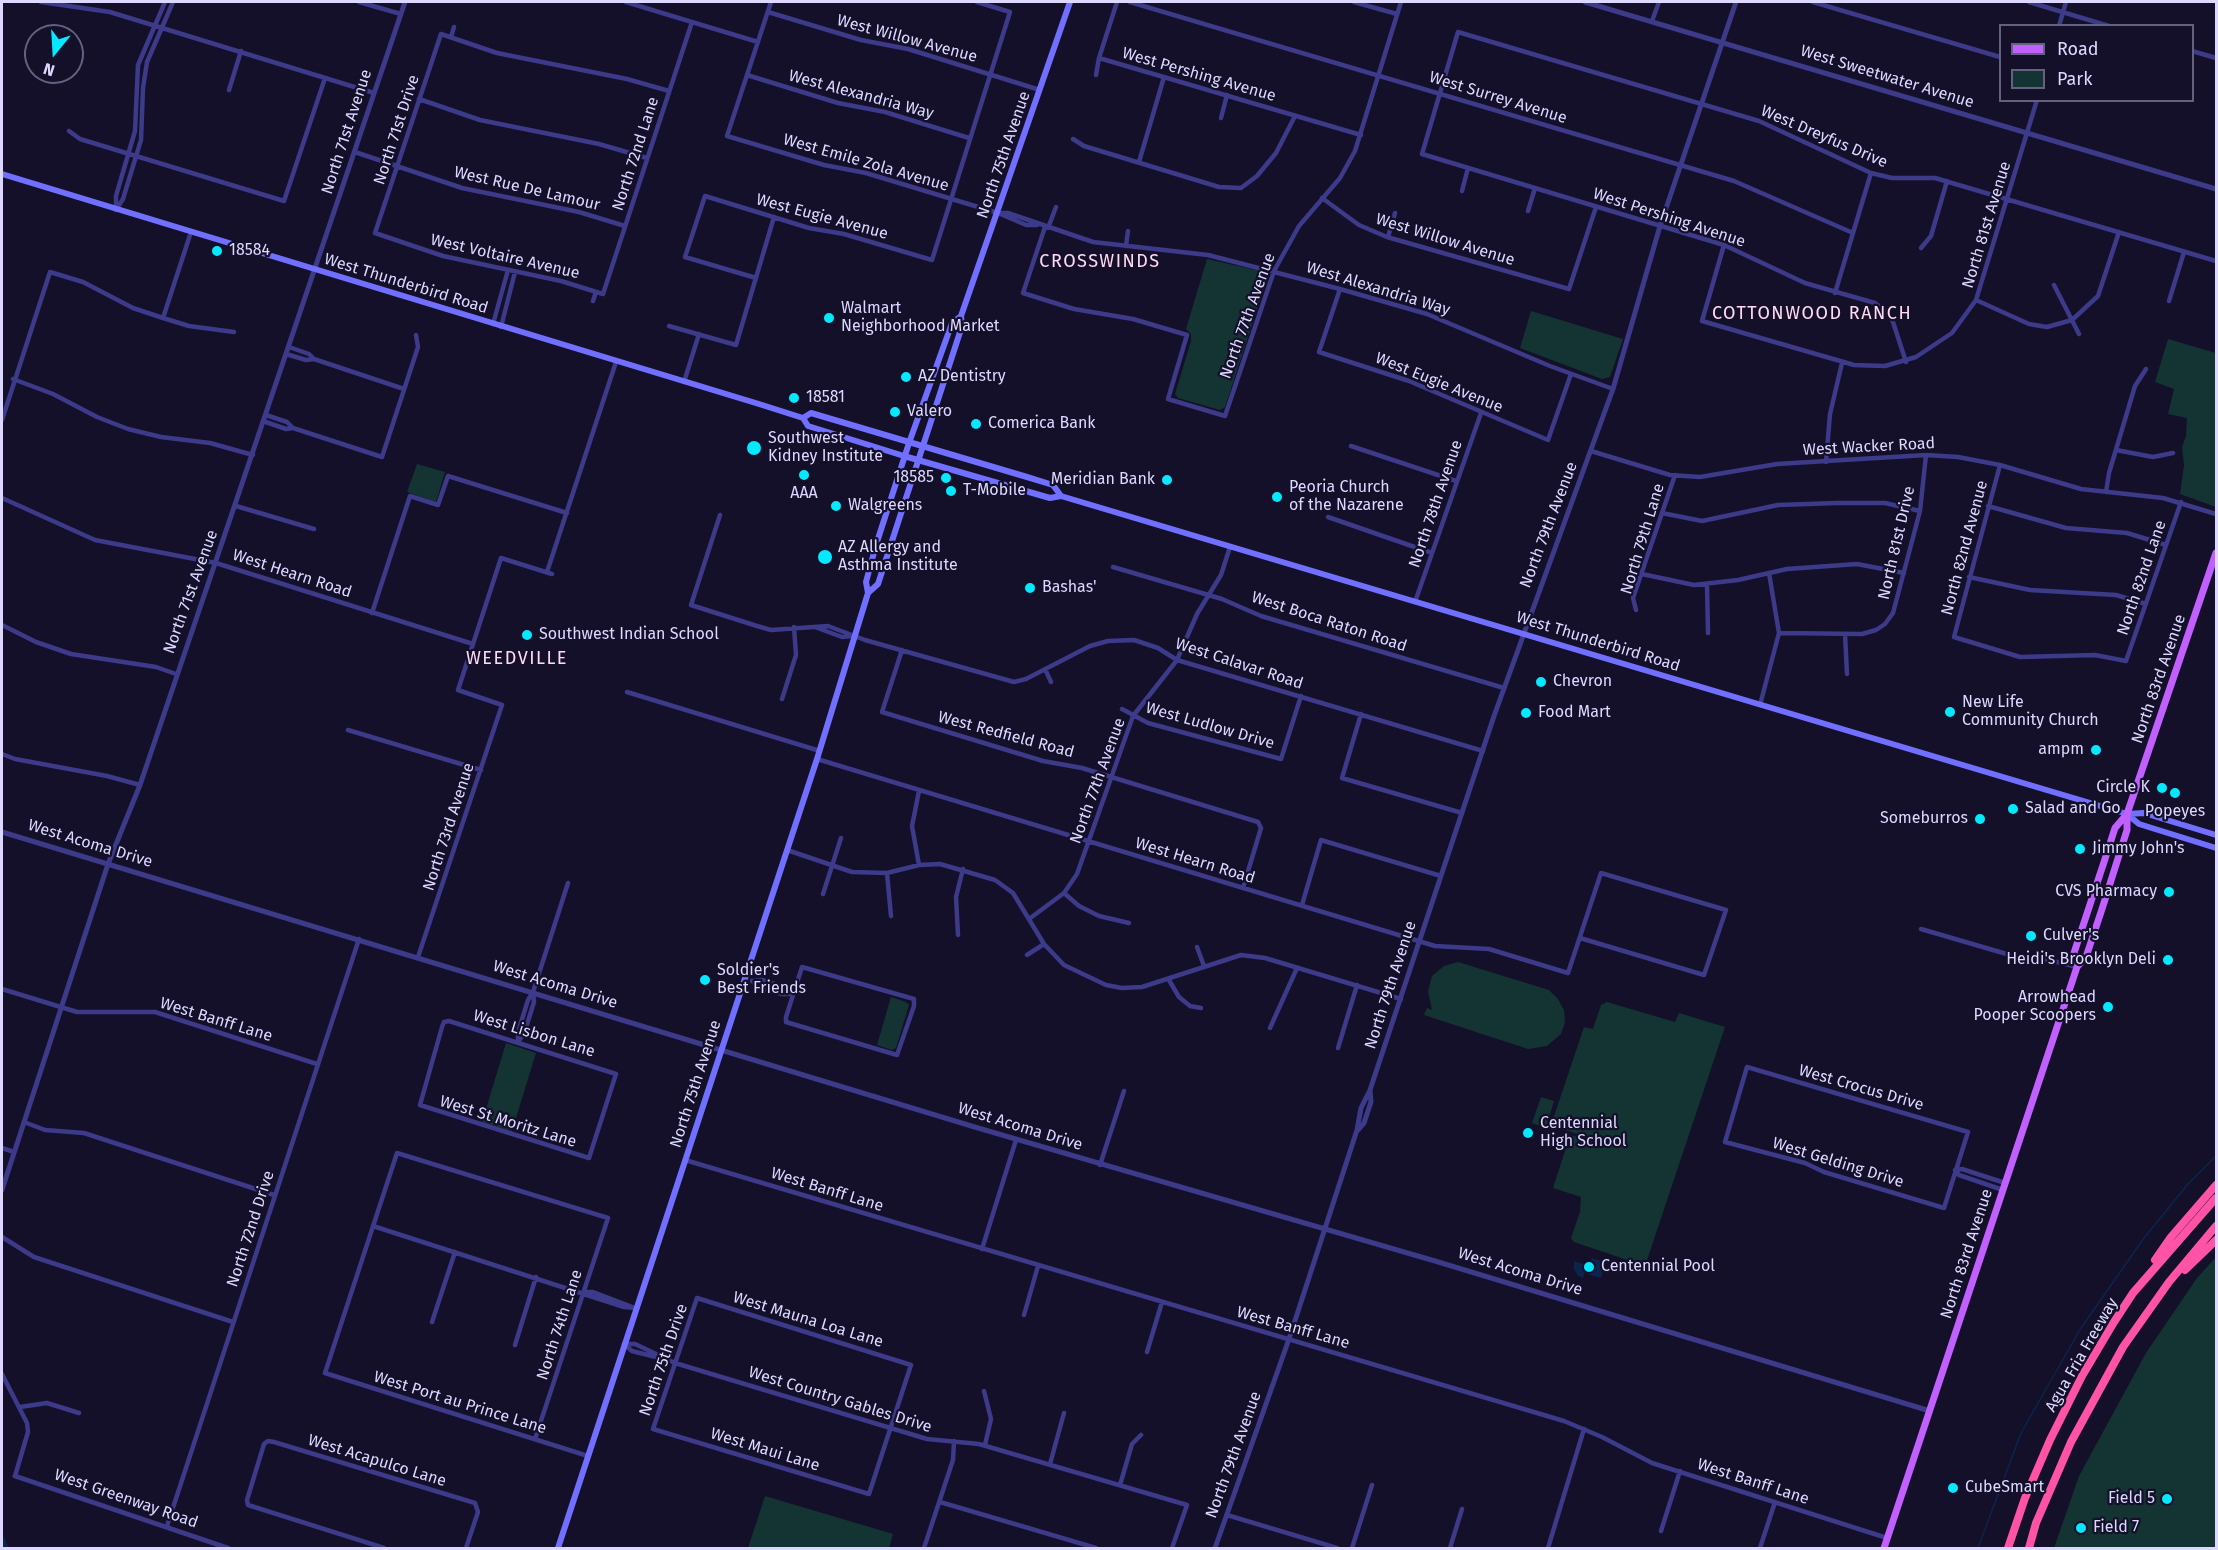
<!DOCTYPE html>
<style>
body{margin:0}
#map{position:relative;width:2218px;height:1550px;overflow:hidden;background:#14102a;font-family:"Fira Sans",sans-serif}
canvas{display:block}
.frame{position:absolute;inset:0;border:3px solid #dcd8ff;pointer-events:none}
.legend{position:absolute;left:1999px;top:24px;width:195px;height:78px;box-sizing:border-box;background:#14102a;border:2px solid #64607f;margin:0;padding:8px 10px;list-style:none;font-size:18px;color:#dcd8ff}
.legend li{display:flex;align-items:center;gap:12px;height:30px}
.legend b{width:30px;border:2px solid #64607f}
.north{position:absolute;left:24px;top:24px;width:60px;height:60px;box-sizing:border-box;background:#14102a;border:2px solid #64607f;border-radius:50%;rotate:198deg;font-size:16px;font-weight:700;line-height:24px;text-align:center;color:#dcd8ff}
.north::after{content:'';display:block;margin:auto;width:21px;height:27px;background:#04e9ff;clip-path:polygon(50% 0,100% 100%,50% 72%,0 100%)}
</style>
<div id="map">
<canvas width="2218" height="1550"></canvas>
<div class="frame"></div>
<ul class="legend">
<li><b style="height:8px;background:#c15fff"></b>Road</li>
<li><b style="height:16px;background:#133432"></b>Park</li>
</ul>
<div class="north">N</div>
</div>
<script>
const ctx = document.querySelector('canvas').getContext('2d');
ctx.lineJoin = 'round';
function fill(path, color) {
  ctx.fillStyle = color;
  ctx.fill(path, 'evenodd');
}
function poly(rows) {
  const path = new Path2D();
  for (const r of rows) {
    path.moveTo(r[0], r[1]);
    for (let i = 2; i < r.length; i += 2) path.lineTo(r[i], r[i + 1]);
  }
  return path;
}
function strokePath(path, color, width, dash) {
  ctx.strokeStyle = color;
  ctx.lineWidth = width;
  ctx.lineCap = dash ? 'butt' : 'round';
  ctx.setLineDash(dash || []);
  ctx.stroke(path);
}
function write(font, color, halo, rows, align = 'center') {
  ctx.font = font + ' "Fira Sans",sans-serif';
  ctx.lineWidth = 4.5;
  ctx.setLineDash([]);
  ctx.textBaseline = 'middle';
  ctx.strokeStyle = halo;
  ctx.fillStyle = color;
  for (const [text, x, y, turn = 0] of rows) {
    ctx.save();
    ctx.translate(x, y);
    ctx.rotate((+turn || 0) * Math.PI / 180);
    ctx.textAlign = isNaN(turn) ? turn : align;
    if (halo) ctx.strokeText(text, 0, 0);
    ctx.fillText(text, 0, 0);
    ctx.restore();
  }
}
fill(poly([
 [1207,259,1265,272,1268,276,1225,407,1220,410,1178,398,1175,394,1191,341,1191,334,1186,329],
 [1531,311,1623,339,1610,377,1602,379,1520,348],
 [2168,339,2216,353,2216,507,2180,494,2184,465,2182,447,2186,436,2187,418,2168,414,2174,389,2155,382],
 [417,464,445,472,436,502,407,492],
 [1458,962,1549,990,1558,999,1564,1010,1565,1022,1561,1034,1547,1046,1528,1049,1424,1015,1427,1008,1432,1010,1428,991,1432,976,1444,966],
 [891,997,906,1002,909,1005,896,1048,892,1050,877,1045],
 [1607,1002,1675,1022,1679,1013,1725,1027,1645,1266,1574,1242,1571,1238,1580,1212,1581,1197,1553,1188,1570,1135,1598,1143,1597,1141,1551,1125,1584,1027,1593,1029,1601,1005],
 [506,1043,536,1053,512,1131,482,1122],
 [1541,1097,1554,1101,1546,1128,1532,1123],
 [2216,1257,2216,1548,2054,1548,2079,1476,2146,1353,2197,1278],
 [765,1496,893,1534,889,1548,748,1548]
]), '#133432');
fill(poly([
 [1592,1258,1605,1262,1601,1278,1587,1274,1589,1269,1586,1268,1583,1278,1578,1276,1574,1269,1574,1261,1590,1266]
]), '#0c244d');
strokePath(poly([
 [1978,1548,2021,1433,2081,1328,2144,1238,2188,1184,2216,1156]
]), '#0c244d', 1.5);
strokePath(poly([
 [2,1539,6,1548]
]), '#0c244d', 5);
strokePath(poly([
 [41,2,110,12,374,93],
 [359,2,401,14],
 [626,2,758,42],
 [771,2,727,136,824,165,866,173,998,213,1026,225,1037,225],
 [1130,2,1734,181,1853,233],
 [1354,2,1397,14],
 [1813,2,2000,57],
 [2029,2,2109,26],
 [768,12,861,40,908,49,1040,90],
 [1652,21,1659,2],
 [2059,26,2066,2],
 [451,37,454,27],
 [2192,51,2216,58],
 [1099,58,1361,135],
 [747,75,838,103,885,112,969,138],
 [1096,75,1099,58,1117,2],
 [229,90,241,51],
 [669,91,627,79,497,53,441,34,375,233,443,256,561,281,603,294,692,22],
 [419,99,480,120,599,144,647,158],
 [1221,118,1227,95],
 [69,131,80,139,284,201,325,78],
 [1073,139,1084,146,1219,187,1241,188,1257,176,1276,153,1295,116],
 [355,152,462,188,579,212,625,226],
 [1139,162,1164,77],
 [1462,191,1468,168],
 [1322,198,1359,225,1387,237,1569,289,1596,207],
 [116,210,123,199,141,140,143,88,147,62,173,2],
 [116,210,116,196,135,131,138,65,165,2],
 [1528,211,1535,188],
 [998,213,1008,213,1093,242,1208,255,1340,289,1427,314,1550,366,1613,389],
 [1045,227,1023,293,1074,309,1133,319,1187,335,1168,399,1225,416,1274,271,1299,226,1340,178,1355,151,1401,2],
 [1048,228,1056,207],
 [1388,237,1395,213],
 [1724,245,1702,321,1854,365,1885,366,1916,357,1952,333,1976,300,2037,100],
 [1126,246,1128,231],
 [1921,248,1931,236,1947,181],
 [756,278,685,257,705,196,809,228,844,234,932,260,1010,12,977,2],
 [2054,285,2079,334],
 [1340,289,1319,352,1409,381,1548,440,1571,374],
 [1835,293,1871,173],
 [1976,300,2029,324,2047,327,2072,320,2098,296,2119,232],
 [593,301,596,292],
 [2169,301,2184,252],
 [163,318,191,232],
 [493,324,508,270],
 [669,326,736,345,774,217],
 [501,327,515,272],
 [289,347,309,354,314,359,404,389],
 [286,354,306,360,314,359],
 [1906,362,1893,322,1888,313,1875,303,1805,283,1724,245,1422,154,1458,32,1759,121,1871,173,1892,178,1935,178,2216,261],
 [13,379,53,394,97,417,128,429,161,437,210,443,253,455],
 [684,382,699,334],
 [266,415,287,422,293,428],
 [2,420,50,272,83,282,133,308,163,318,189,326,234,332],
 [263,421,286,429,293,428,382,457,418,347,416,335],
 [1351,446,1456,481],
 [2116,450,2153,457,2173,453],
 [1591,451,1670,475,1700,477,1777,464,1926,455,1958,457,2000,465,2081,489,2163,498,2216,514],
 [1826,462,1830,414,1842,363],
 [2000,465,1954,637,2020,657,2095,655,2126,661,2181,502],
 [2106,492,2109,473,2135,386,2146,369],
 [2,498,95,540,216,563,473,644],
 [236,506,314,529],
 [1988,506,2066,528,2127,533,2166,545],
 [1662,513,1702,521,1778,505,1837,503,1885,503,1920,511],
 [720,515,691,605,757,626,771,630,828,626,865,640,1014,682,1026,679,1090,646,1108,641,1134,640,1158,648,1177,660,1483,751],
 [1328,517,1432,553],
 [1113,567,1222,599,1261,616,1504,688],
 [547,572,616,362],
 [1642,574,1694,585,1738,580,1787,569,1857,564,1904,573],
 [1969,577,2030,590,2116,595,2146,604],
 [1707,585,1708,633],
 [1415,602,1481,413],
 [1636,610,1633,598,1675,475],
 [372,613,410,496,438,505,448,476,567,513],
 [2,625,36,642,71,654,156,667,176,674],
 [815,627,842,637,852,636],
 [1779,633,1862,634,1876,630,1885,624,1893,613,1920,511,1926,455],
 [1845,634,1847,674],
 [902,650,882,712,1043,761,1082,768,1258,822,1261,828,1243,888],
 [1045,669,1051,682],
 [627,692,820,751],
 [782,699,796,655,794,627],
 [1760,705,1779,633,1769,573],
 [1122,709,1148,723,1281,759,1301,696],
 [1361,714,1342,778,1462,813],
 [348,730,481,770],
 [2,754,15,759,107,776,140,785],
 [817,759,1435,946,1489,949,1568,973,1601,873,1726,910,1704,975,1580,938],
 [787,850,852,872,887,873,919,865,940,864,995,880,1013,893,1044,944,1064,965,1106,985,1122,988,1142,987,1241,955,1265,958,1401,999],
 [919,865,912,826,919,791],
 [887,873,891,916],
 [1064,893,1079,906,1099,916,1129,923],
 [823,894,841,838],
 [1302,905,1321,840,1441,876],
 [1029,919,1064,893,1077,874,1133,716,1177,660,1197,614,1221,575,1230,547],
 [1921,929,2017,957,2049,960,2077,967],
 [958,935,956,897,963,869],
 [1197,947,1204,966],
 [1027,955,1044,944],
 [418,957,502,705,458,690,501,558,552,574],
 [802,967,914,999,914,1006,897,1055,786,1022,786,1017,802,967],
 [1169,980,1179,997,1190,1006,1201,1008],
 [752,981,759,988,782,994,793,994],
 [752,981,762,980,784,987,793,994],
 [2,989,77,1012,155,1012,317,1064],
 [449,1021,616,1074,589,1158,420,1105,442,1027,444,1022,449,1021],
 [1270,1028,1297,968],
 [518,1042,518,1032,528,1000,533,992,568,883],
 [518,1042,524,1034,534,1002,533,992],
 [1338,1048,1357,985],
 [1747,1067,1968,1132,1944,1208,1824,1172,1805,1163,1725,1142,1747,1067],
 [24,1122,45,1130,84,1133,274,1195],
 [2,1148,14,1152],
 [685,1160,1564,1421,1602,1437,1652,1463,1887,1538],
 [1100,1165,1124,1091],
 [1955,1170,1959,1175,2003,1190],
 [1955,1170,1962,1169,2005,1183],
 [373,1226,624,1307,636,1308],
 [2,1237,34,1257,233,1322],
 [982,1249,1016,1140],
 [584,1292,593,1292,635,1308],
 [697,1298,911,1365,869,1494,653,1429,697,1298],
 [1024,1315,1038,1266],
 [432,1322,455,1252],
 [624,1344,632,1351,660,1358],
 [625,1344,635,1344,675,1363,927,1439,979,1444,1187,1505,1172,1548],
 [515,1345,536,1277],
 [1147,1352,1162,1302],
 [2,1374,27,1423,28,1432,15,1476],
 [984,1391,991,1419,985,1445],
 [20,1407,47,1403,79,1413],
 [535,1439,608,1218,397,1153,325,1373,588,1456],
 [1050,1464,1064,1413],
 [1120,1485,1132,1444,1141,1435],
 [940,1502,1096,1548],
 [1227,1515,1337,1548],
 [167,1526,359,939],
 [1661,1531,1680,1471],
 [384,1548,248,1505,247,1500,264,1444,268,1441,274,1442,475,1503,478,1512,466,1548],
 [924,1548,953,1460,954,1441],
 [1352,1548,1372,1485],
 [1450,1548,1462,1509],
 [1548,1548,1584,1429],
 [1760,1548,1775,1502]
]), '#3c3a89', 4.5);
strokePath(poly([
 [1585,2,2216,189],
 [2,832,978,1128,1435,1261,1930,1411],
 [1358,1130,1364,1123,1371,1102,1370,1090],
 [2,1190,108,864,140,785,405,2],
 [15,1476,228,1548],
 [1215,1548,1289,1339,1357,1130,1361,1108,1370,1090,1494,716,1613,389,1660,226,1736,2]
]), '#3c3a89', 5);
strokePath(poly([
 [2,174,759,404,803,418,808,426,904,456,1050,498,1061,496,2127,814,2144,813,2216,835],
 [803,418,811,413,1027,477,1053,485,1061,496],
 [868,593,878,584,962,326,961,316,1070,2],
 [2128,815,2139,824,2216,848],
 [558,1548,817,759,868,593,866,582,876,545,909,443,952,323,961,316]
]), '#716fff', 6);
strokePath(poly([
 [2077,967,2074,953,2104,862,2115,828,2127,814],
 [1884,1548,2077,967,2086,957,2102,909,2127,830,2127,814,2216,553]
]), '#c15fff', 7);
strokePath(poly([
 [2155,1260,2171,1237,2216,1185],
 [2185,1270,2216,1240],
 [2008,1548,2025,1498,2050,1440,2082,1376,2114,1322,2133,1293,2216,1198],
 [2029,1548,2036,1523,2071,1442,2123,1347,2169,1282,2216,1226]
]), '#ff53a8', 8);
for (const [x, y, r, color] of [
 [217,251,6,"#04e9ff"],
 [829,318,6,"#04e9ff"],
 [906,377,6,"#04e9ff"],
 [794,398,6,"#04e9ff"],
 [895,412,6,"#04e9ff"],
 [976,424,6,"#04e9ff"],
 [754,448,8,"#04e9ff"],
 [804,475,6,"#04e9ff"],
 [946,478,6,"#04e9ff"],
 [1167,480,6,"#04e9ff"],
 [951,491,6,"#04e9ff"],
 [1277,497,6,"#04e9ff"],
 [836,506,6,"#04e9ff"],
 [825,557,8,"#04e9ff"],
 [1030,588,6,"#04e9ff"],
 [527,635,6,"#04e9ff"],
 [1541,682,6,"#04e9ff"],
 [1950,712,6,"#04e9ff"],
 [1526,713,6,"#04e9ff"],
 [2096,750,6,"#04e9ff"],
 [2162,788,6,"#04e9ff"],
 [2175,793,6,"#04e9ff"],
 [2013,809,6,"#04e9ff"],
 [1980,819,6,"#04e9ff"],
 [2080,849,6,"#04e9ff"],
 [2169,892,6,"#04e9ff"],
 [2031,936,6,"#04e9ff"],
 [2168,960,6,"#04e9ff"],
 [705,980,6,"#04e9ff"],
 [2108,1007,6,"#04e9ff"],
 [1528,1133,6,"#04e9ff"],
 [1589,1267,6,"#04e9ff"],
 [1953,1488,6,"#04e9ff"],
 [2167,1499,6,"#04e9ff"],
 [2081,1528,6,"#04e9ff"]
]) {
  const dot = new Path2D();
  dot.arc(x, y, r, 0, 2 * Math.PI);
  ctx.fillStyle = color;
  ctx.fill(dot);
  strokePath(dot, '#14102a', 2);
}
write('16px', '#dcd8ff', '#14102a', [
 ["West Willow Avenue",907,39,15],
 ["West Pershing Avenue",1199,75,16],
 ["West Sweetwater Avenue",1887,77,17],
 ["West Alexandria Way",861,95,15],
 ["West Surrey Avenue",1498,98,17],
 ["North 71st Drive",397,130,-72],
 ["North 71st Avenue",347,132,-72],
 ["West Dreyfus Drive",1824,137,23],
 ["North 72nd Lane",636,154,-72],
 ["North 75th Avenue",1004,155,-71],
 ["West Emile Zola Avenue",866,163,16],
 ["West Rue De Lamour",527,189,13],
 ["West Eugie Avenue",822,217,15],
 ["West Pershing Avenue",1669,218,18],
 ["North 81st Avenue",1987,225,-73],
 ["West Willow Avenue",1445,240,17],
 ["West Voltaire Avenue",505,257,13],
 ["West Thunderbird Road",406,284,17],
 ["West Alexandria Way",1378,289,17],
 ["North 77th Avenue",1248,316,-70],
 ["West Eugie Avenue",1439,383,22],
 ["West Wacker Road",1869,447,-3],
 ["North 78th Avenue",1436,504,-71],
 ["North 79th Avenue",1549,525,-69],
 ["North 79th Lane",1643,539,-73],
 ["North 81st Drive",1897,543,-77],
 ["North 82nd Avenue",1965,548,-75],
 ["West Hearn Road",292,574,18],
 ["North 82nd Lane",2142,578,-71],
 ["North 71st Avenue",191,592,-70],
 ["West Boca Raton Road",1329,622,18],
 ["West Thunderbird Road",1598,642,17],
 ["West Calavar Road",1239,664,18],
 ["North 83rd Avenue",2159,679,-71],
 ["West Ludlow Drive",1210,726,16],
 ["West Redfield Road",1006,735,15],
 ["North 77th Avenue",1098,781,-70],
 ["North 73rd Avenue",449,827,-72],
 ["West Acoma Drive",90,844,17],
 ["West Hearn Road",1195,861,17],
 ["West Acoma Drive",555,985,17],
 ["North 79th Avenue",1391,985,-72],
 ["West Banff Lane",216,1020,17],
 ["West Lisbon Lane",534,1034,17],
 ["North 75th Avenue",696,1084,-72],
 ["West Crocus Drive",1861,1088,16],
 ["West St Moritz Lane",508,1122,17],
 ["West Acoma Drive",1020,1127,17],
 ["West Gelding Drive",1838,1163,17],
 ["West Banff Lane",827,1190,17],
 ["North 72nd Drive",251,1229,-72],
 ["North 83rd Avenue",1967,1254,-72],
 ["West Acoma Drive",1520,1272,17],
 ["West Mauna Loa Lane",808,1320,17],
 ["North 74th Lane",560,1325,-72],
 ["West Banff Lane",1293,1328,16],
 ["Agua Fria Freeway",2082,1355,-60],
 ["North 75th Drive",664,1360,-71],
 ["West Country Gables Drive",840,1400,17],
 ["West Port au Prince Lane",460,1403,17],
 ["West Maui Lane",765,1450,17],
 ["North 79th Avenue",1234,1455,-70],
 ["West Acapulco Lane",377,1461,17],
 ["West Banff Lane",1753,1482,18],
 ["West Greenway Road",126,1499,19]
]);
write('16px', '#dcd8ff', '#14102a', [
 ["18584",229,251],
 ["Walmart",841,309],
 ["Neighborhood Market",841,327],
 ["AZ Dentistry",918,377],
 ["18581",806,398],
 ["Valero",907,412],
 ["Comerica Bank",988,424],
 ["Southwest",768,439],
 ["Kidney Institute",768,457],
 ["18585",934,478,"right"],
 ["Meridian Bank",1155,480,"right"],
 ["Peoria Church",1289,488],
 ["of the Nazarene",1289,506],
 ["T-Mobile",963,491],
 ["AAA",804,494,"center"],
 ["Walgreens",848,506],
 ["AZ Allergy and",838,548],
 ["Asthma Institute",838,566],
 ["Bashas'",1042,588],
 ["Southwest Indian School",539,635],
 ["Chevron",1553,682],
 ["New Life",1962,703],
 ["Community Church",1962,721],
 ["Food Mart",1538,713],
 ["ampm",2084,750,"right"],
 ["Circle K",2150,788,"right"],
 ["Salad and Go",2025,809],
 ["Popeyes",2175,812,"center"],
 ["Someburros",1968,819,"right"],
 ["Jimmy John's",2092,849],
 ["CVS Pharmacy",2157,892,"right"],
 ["Culver's",2043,936],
 ["Heidi's Brooklyn Deli",2156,960,"right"],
 ["Soldier's",717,971],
 ["Best Friends",717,989],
 ["Arrowhead",2096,998,"right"],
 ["Pooper Scoopers",2096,1016,"right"],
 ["Centennial",1540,1124],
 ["High School",1540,1142],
 ["Centennial Pool",1601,1267],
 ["CubeSmart",1965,1488],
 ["Field 5",2155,1499,"right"],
 ["Field 7",2093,1528]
], 'left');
ctx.letterSpacing = '1.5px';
write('18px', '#ffdaf2', '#14102a', [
 ["CROSSWINDS",1100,262],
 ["COTTONWOOD RANCH",1812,314],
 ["WEEDVILLE",517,659]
]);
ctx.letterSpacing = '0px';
</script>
